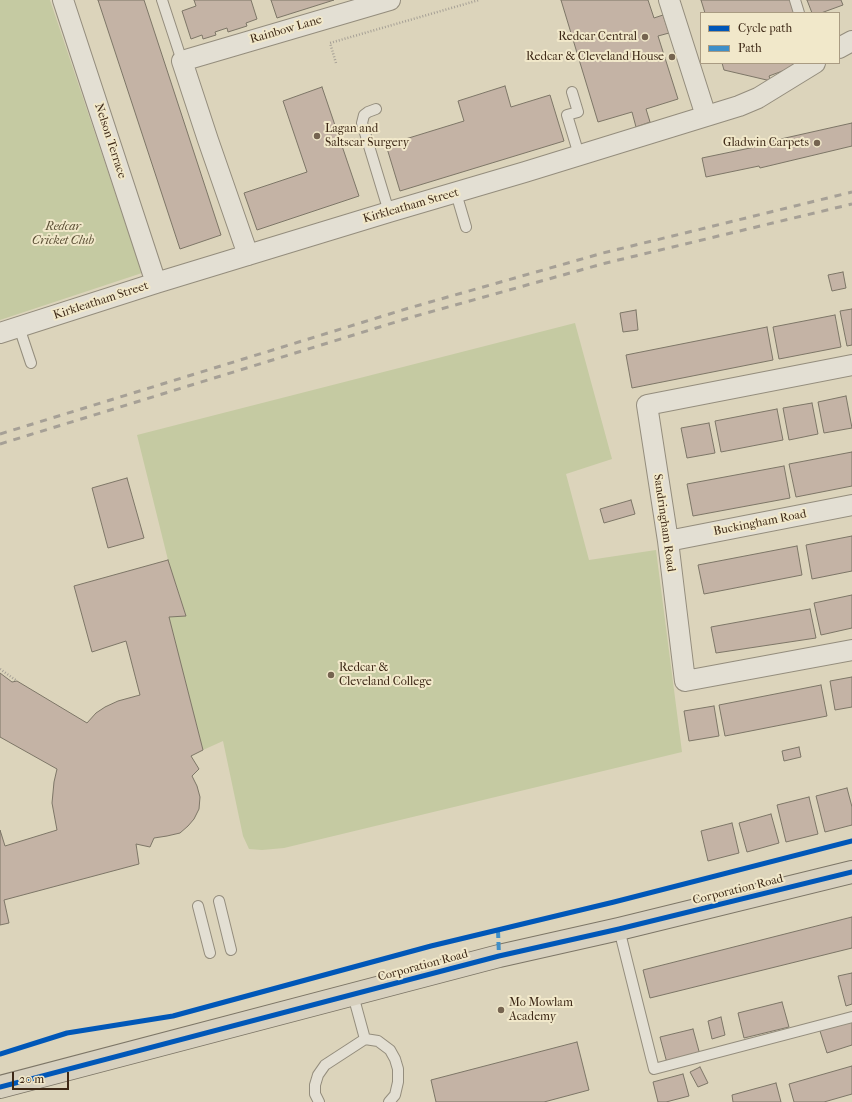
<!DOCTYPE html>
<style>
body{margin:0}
#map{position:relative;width:852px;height:1102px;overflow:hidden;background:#dcd4bb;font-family:"IM FELL French Canon",serif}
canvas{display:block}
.legend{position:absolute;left:700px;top:12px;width:140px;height:52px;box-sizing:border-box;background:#f1e8ca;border:1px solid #a99b82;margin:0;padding:5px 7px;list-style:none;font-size:12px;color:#3d2816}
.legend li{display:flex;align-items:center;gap:8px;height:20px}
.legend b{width:20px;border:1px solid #a99b82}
.scale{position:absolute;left:12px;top:1072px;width:57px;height:18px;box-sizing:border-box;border:2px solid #3d2816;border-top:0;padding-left:5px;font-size:12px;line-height:14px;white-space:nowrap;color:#3d2816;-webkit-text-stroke:3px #f1e8ca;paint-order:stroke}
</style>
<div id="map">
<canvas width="852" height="1102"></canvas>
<ul class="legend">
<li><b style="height:5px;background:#0057b8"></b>Cycle path</li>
<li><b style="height:5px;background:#3f8fc8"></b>Path</li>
</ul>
<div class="scale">20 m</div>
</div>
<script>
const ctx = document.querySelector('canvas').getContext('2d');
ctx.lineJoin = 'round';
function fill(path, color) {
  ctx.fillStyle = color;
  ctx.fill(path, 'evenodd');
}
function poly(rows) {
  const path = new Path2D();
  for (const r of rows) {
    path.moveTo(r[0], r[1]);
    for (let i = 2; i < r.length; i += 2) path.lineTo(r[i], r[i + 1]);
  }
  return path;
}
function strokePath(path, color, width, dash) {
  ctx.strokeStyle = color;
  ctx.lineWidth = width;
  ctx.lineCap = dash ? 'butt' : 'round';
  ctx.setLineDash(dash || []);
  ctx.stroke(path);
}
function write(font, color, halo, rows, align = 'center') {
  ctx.font = font + ' "IM FELL French Canon",serif';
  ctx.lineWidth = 4;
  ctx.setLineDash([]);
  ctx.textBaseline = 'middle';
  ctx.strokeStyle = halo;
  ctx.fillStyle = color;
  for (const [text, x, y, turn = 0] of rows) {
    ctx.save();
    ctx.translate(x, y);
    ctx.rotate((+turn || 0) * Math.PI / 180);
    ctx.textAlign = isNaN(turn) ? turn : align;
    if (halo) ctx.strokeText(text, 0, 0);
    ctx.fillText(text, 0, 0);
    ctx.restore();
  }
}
fill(poly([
 [0,0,50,0,142,273,0,320],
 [575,323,612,459,566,474,589,560,656,550,682,752,284,848,262,850,249,849,243,836,223,741,203,750,169,617,186,615,168,560,137,435]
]), '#c5caa2');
const building = poly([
 [98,0,144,0,221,235,180,249,98,0],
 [194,0,251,0,257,19,246,23,247,26,228,32,227,28,215,32,216,35,203,39,202,35,191,39,182,11,196,6,194,0],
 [271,0,334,0,277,18,271,0],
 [561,0,648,0,654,18,663,15,669,33,658,36,678,99,646,109,650,122,636,127,632,112,598,122,561,0],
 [701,0,793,0,797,13,705,13,701,0],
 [807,0,841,0,843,5,821,13,812,13,807,0],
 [722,63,795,63,796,66,769,76,771,81,724,70,722,63],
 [505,86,511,107,550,95,564,141,400,191,386,145,464,121,458,101,505,86],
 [322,87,359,196,257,230,244,193,307,172,283,101,322,87],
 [852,123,852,146,760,168,759,166,706,177,702,158,755,147,754,145,852,123],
 [843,272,846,288,832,291,828,275,843,272],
 [852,309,852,345,847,346,840,311,852,309],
 [636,310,638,330,623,332,620,313,636,310],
 [835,315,841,347,779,359,773,327,835,315],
 [767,327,773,360,632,388,626,355,767,327],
 [846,396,852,428,824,433,818,402,846,396],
 [812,403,818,434,789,440,783,408,812,403],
 [777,409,783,440,721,452,715,421,777,409],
 [709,423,715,453,687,458,681,428,709,423],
 [852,452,852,486,796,497,789,464,852,452],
 [784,466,790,498,693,516,687,484,784,466],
 [127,478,144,538,108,548,92,488,127,478],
 [631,500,635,514,604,523,600,509,631,500],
 [852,536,852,571,812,579,806,545,852,536],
 [797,546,802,575,704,594,698,565,797,546],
 [168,560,186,616,169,617,203,750,191,756,199,769,192,776,197,786,200,797,199,809,194,819,188,826,180,833,167,836,154,838,150,847,136,844,139,864,4,900,9,923,0,925,0,830,5,846,57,830,52,803,54,782,57,769,0,737,0,673,12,682,17,681,87,723,96,713,105,707,118,701,140,695,126,641,92,652,74,586,168,560],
 [852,595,852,628,821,635,814,603,852,595],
 [810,609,816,638,716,653,711,627,810,609],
 [852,677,852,707,835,710,830,681,852,677],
 [821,685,827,716,725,736,719,705,821,685],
 [714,706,719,736,689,741,684,711,714,706],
 [799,747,801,757,784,761,782,751,799,747],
 [847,788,852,807,852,825,825,832,816,796,847,788],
 [809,797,818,834,786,842,777,805,809,797],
 [771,814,779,843,747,852,739,823,771,814],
 [732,823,739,853,708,861,701,831,732,823],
 [852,917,852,948,650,998,643,970,852,917],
 [852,973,852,1004,846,1006,838,976,852,973],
 [782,1002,789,1027,744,1038,738,1013,782,1002],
 [721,1017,725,1035,712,1039,708,1021,721,1017],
 [852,1017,852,1045,827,1053,819,1028,852,1017],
 [693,1029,700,1055,667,1063,660,1037,693,1029],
 [577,1042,589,1090,544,1102,436,1102,431,1080,577,1042],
 [852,1066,852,1094,824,1102,794,1102,789,1084,852,1066],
 [700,1067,708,1083,698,1087,690,1072,700,1067],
 [683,1074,689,1096,666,1102,658,1102,653,1082,683,1074],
 [776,1083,781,1102,733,1102,732,1095,776,1083]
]);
fill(building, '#c4b3a5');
strokePath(building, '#7d7667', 1);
const lane = poly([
 [162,0,182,61],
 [795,0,799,13],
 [572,92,578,112,567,115,579,155],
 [376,109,368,112,364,115,362,123,389,212],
 [456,193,466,227],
 [19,327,31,363],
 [219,901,231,950],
 [198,906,210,953],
 [619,929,654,1069,852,1017],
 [353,995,365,1039],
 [319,1102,315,1094,315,1085,318,1075,325,1065,365,1039,378,1041,390,1050,395,1059,398,1069,398,1082,395,1095,389,1102]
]);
const street = poly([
 [63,0,156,283],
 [669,0,706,116],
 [839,48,852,41],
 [248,255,208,140,182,61,390,0],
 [0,333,156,283,389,212,525,172,739,106,758,98,815,63],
 [852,365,647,405,668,541,685,681,852,650],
 [668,541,852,505]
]);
const primary = poly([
 [0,1087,499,956,619,929,852,872]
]);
strokePath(lane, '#948d7d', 12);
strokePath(street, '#948d7d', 22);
strokePath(primary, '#7d7667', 24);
strokePath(poly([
 [336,63,330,43,479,0],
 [0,669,17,681]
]), '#a6a096', 2.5, [1, 2]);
strokePath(lane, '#e3dfd3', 10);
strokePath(street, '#e3dfd3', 20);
strokePath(primary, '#d7d0be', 22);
strokePath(poly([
 [0,434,409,308,603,253,852,192],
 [0,444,412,317,606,263,852,204]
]), '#a6a096', 3, [7, 7]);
strokePath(poly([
 [498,930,499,956]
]), '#3f8fc8', 4, [8, 4]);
strokePath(poly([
 [0,1054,67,1033,173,1016,431,946,614,902,852,841],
 [0,1087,499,956,619,929,852,872]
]), '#0057b8', 5);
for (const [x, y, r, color] of [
 [645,37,4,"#756450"],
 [672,57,4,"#756450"],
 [317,136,4,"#756450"],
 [817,143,4,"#756450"],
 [331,675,4,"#756450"],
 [501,1010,4,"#756450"]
]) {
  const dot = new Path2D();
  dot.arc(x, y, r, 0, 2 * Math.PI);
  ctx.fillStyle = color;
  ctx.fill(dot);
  strokePath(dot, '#f1e8ca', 1.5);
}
write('12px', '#3d2816', '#f1e8ca', [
 ["Rainbow Lane",286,30,-16],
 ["Nelson Terrace",110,141,72],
 ["Kirkleatham Street",411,206,-16],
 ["Kirkleatham Street",101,301,-18],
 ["Sandringham Road",664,523,82],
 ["Buckingham Road",760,523,-11],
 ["Corporation Road",738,890,-14],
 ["Corporation Road",423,966,-15]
]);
write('12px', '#3d2816', '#f1e8ca', [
 ["Redcar Central",637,37],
 ["Redcar & Cleveland House",664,57],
 ["Lagan and",325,129,"left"],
 ["Saltscar Surgery",325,143,"left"],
 ["Gladwin Carpets",809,143],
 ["Redcar &",339,668,"left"],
 ["Cleveland College",339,682,"left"],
 ["Mo Mowlam",509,1003,"left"],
 ["Academy",509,1017,"left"]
], 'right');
write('italic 12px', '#5a4e34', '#f1e8ca', [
 ["Redcar",63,227],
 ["Cricket Club",63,241]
]);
</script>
